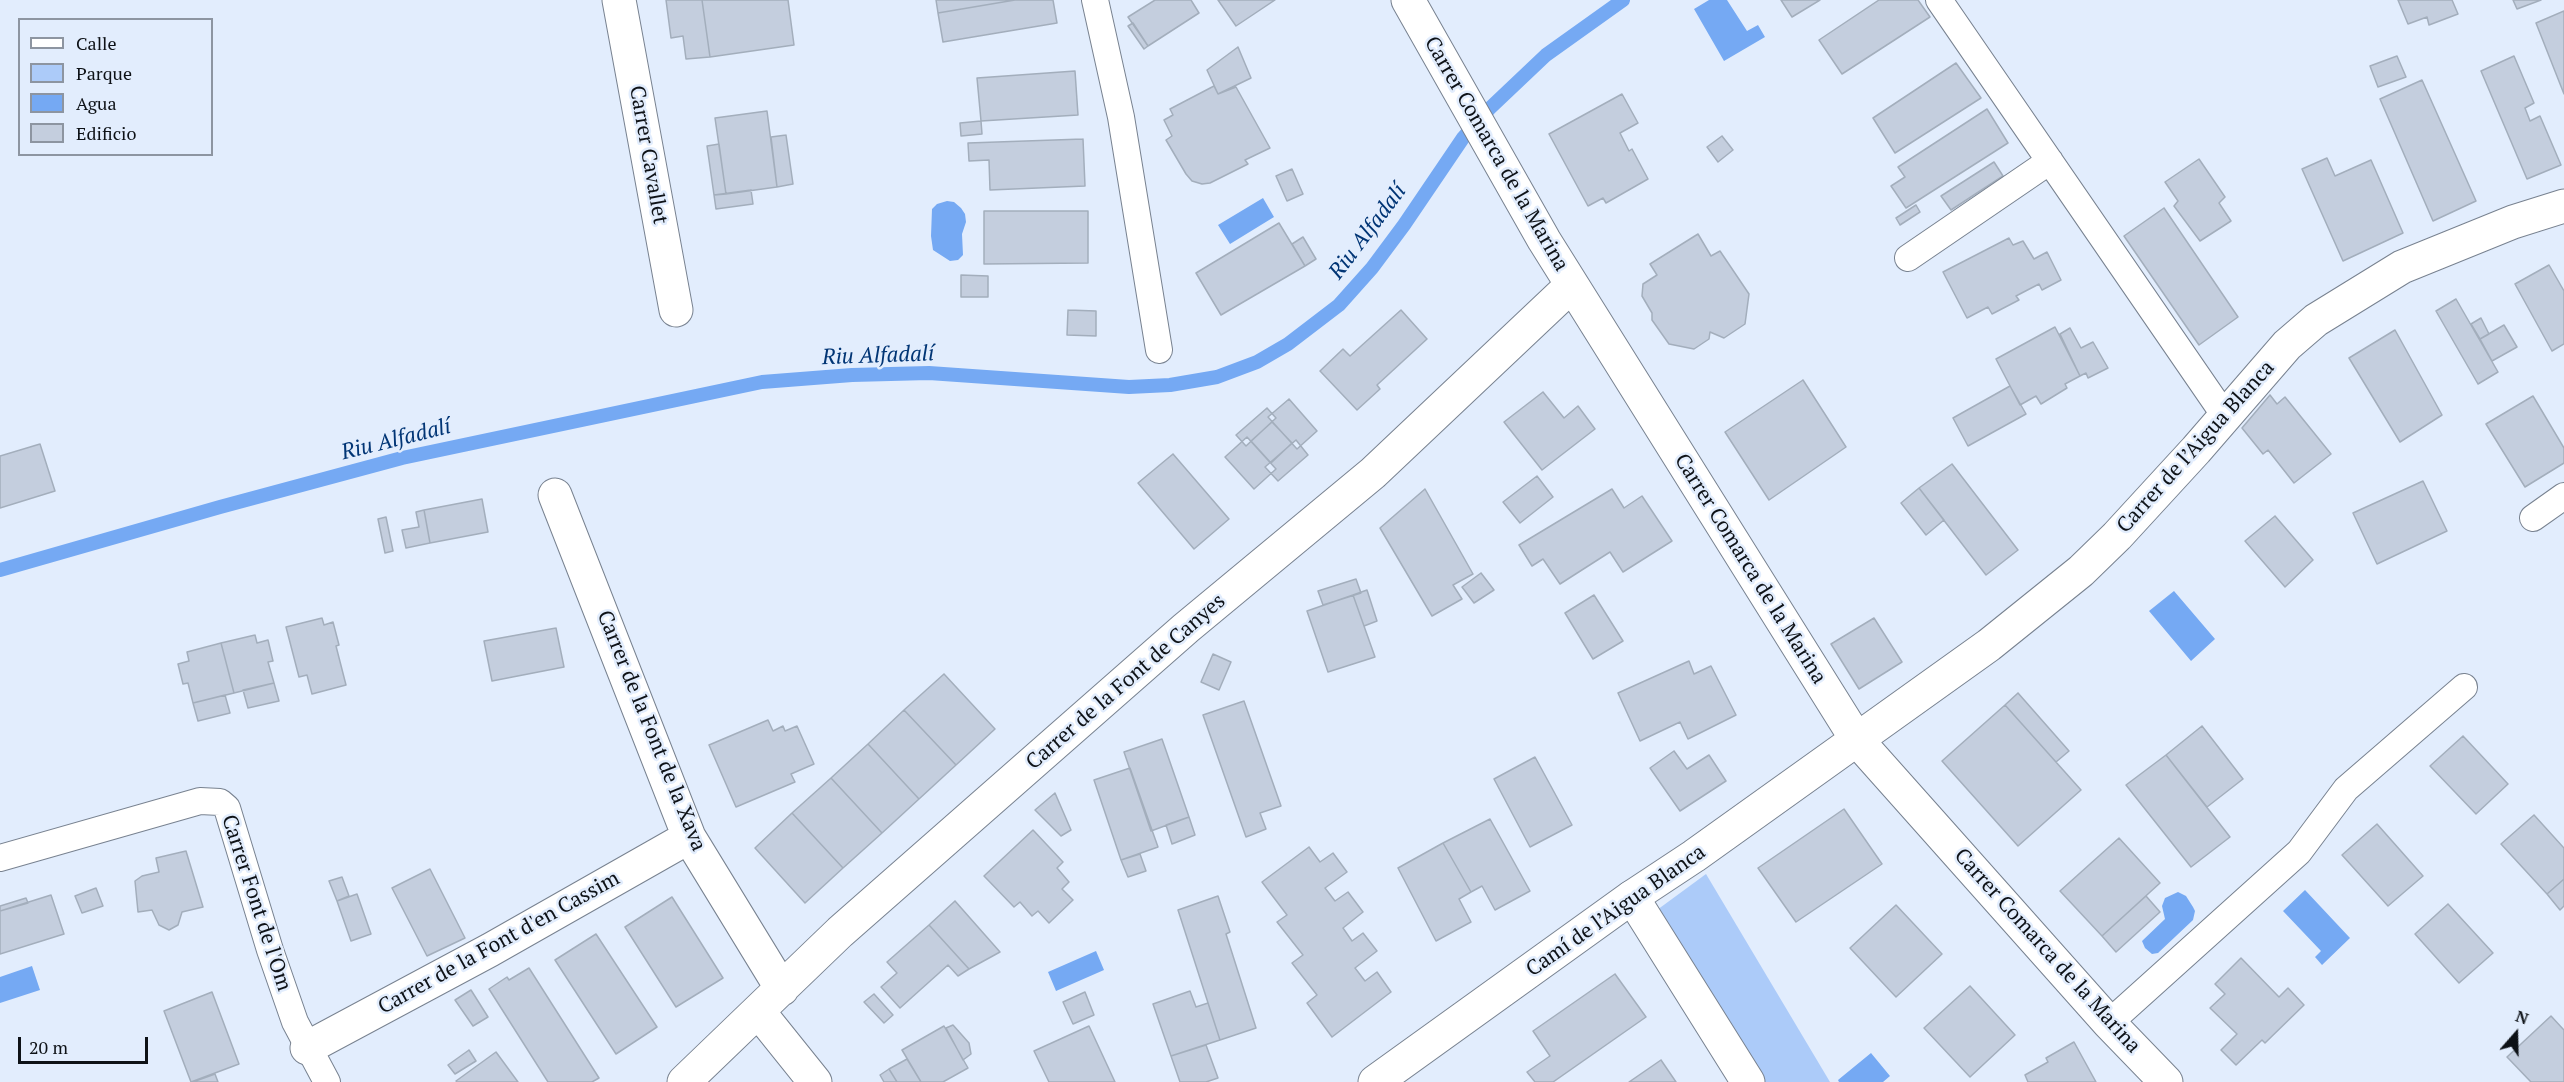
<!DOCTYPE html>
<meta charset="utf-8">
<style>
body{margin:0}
#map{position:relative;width:2564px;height:1082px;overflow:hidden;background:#e2edfd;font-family:"PT Serif",serif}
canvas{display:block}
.legend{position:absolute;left:18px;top:18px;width:195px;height:138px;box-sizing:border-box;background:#e2edfd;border:2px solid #8d95a1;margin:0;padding:8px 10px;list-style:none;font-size:18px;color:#0e1217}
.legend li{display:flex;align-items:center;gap:12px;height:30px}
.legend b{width:30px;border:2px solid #8d95a1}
.north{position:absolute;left:2486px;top:1004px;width:60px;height:60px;-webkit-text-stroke:4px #e2edfd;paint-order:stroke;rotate:20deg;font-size:16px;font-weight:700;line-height:24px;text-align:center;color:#0e1217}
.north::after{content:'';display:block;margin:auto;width:21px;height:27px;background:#0e1217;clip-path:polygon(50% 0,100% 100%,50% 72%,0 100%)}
.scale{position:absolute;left:18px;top:1037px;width:130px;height:27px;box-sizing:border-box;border:3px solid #0e1217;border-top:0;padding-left:8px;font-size:18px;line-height:21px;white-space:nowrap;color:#0e1217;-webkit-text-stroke:4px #e2edfd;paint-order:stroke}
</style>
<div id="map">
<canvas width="2564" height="1082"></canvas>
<ul class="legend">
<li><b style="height:8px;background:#fff"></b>Calle</li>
<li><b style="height:16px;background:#accbf9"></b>Parque</li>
<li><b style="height:16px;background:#75a9f3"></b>Agua</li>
<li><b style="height:16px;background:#c4cede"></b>Edificio</li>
</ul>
<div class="north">N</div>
<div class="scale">20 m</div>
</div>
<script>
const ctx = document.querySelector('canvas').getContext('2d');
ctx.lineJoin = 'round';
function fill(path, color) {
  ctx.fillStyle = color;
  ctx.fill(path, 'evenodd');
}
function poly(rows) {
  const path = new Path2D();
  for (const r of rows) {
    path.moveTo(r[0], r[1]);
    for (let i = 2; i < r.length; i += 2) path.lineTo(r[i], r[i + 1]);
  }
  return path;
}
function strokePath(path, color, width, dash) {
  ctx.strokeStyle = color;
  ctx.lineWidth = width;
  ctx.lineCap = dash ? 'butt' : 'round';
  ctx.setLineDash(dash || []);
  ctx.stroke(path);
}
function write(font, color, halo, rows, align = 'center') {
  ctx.font = font + ' "PT Serif",serif';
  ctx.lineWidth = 5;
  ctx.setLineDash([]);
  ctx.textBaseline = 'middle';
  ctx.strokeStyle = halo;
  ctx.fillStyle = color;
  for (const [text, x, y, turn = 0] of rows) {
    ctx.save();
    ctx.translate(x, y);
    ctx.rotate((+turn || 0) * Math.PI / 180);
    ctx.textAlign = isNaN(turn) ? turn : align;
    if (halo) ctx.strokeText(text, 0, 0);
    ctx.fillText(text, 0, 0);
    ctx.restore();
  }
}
fill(poly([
 [1706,874,1830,1082,1762,1082,1657,910]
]), '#accbf9');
fill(poly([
 [1709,0,1727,0,1747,31,1758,25,1765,37,1724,61,1694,9],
 [1263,198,1274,217,1230,244,1218,225],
 [947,201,954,202,961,208,965,214,966,222,962,234,963,255,958,260,950,261,933,250,931,236,932,209,937,204],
 [2174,591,2215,639,2191,661,2149,611],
 [2305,890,2350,938,2322,965,2315,957,2321,951,2283,911],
 [2178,892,2186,896,2193,907,2195,911,2193,920,2158,953,2152,954,2145,948,2142,941,2165,919,2162,906,2165,898],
 [1096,951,1104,970,1056,991,1048,972],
 [32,966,40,990,0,1003,0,977],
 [1871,1053,1890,1076,1883,1082,1839,1082,1838,1080]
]), '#75a9f3');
strokePath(poly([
 [0,570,220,507,402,458,762,382,852,375,929,373,1129,387,1170,385,1217,377,1257,362,1288,344,1339,305,1372,268,1404,225,1463,138,1489,109,1546,55,1623,0]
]), '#75a9f3', 14);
const building = poly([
 [666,0,702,0,710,57,686,59,683,36,671,38,666,0],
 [702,0,788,0,794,45,710,57,702,0],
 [936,0,1015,0,938,13,936,0],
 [1015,0,1053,0,1057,23,943,42,938,13,1015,0],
 [1155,0,1191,0,1199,13,1148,46,1128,17,1155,0],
 [1218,0,1275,0,1236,26,1218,0],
 [1781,0,1820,0,1792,17,1781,0],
 [1879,0,1918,0,1930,17,1842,74,1819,40,1879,0],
 [2398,0,2452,0,2458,14,2429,25,2427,17,2408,24,2398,0],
 [2513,0,2541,0,2517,9,2513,0],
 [2564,11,2564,94,2536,23,2564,11],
 [1133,23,1148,46,1144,49,1128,26,1133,23],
 [1238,47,1251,78,1218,94,1207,70,1238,47],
 [2397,56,2406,77,2378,87,2370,66,2397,56],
 [2514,56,2534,103,2525,108,2530,121,2540,116,2561,165,2527,179,2481,71,2514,56],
 [1956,63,1981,98,1895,153,1873,118,1956,63],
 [1075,71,1078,115,981,121,977,78,1075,71],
 [2422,80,2476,201,2433,221,2380,99,2422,80],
 [1214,86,1218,94,1236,87,1270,148,1245,160,1248,164,1210,183,1202,184,1192,181,1186,174,1166,140,1172,136,1164,120,1173,115,1170,109,1214,86],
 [1622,94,1638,123,1620,133,1629,151,1632,149,1648,179,1606,203,1603,198,1588,206,1549,134,1622,94],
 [1987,109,2008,143,1906,208,1891,186,1905,177,1898,167,1987,109],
 [767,111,777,187,726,194,715,118,767,111],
 [981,121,982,134,961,136,960,123,981,121],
 [786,135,793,184,777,187,771,137,786,135],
 [1722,136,1733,150,1718,162,1707,147,1722,136],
 [1083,139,1085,186,990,190,989,160,969,161,968,143,1083,139],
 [719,144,726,194,714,195,707,146,719,144],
 [2327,158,2335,176,2371,160,2403,233,2343,261,2302,169,2327,158],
 [2199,159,2225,197,2219,203,2231,221,2200,241,2174,206,2178,201,2165,182,2199,159],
 [1994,162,2003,176,1951,210,1941,196,1994,162],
 [1292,169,1303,194,1287,201,1276,176,1292,169],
 [751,190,753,204,716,209,714,195,751,190],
 [1916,205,1920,212,1900,225,1896,218,1916,205],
 [2164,208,2238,317,2199,345,2124,236,2164,208],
 [984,211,1088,211,1088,263,984,264,984,211],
 [1279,223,1305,266,1221,315,1196,273,1279,223],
 [1698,234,1711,256,1720,251,1749,294,1745,324,1724,338,1710,332,1709,339,1694,349,1669,344,1652,320,1652,313,1642,296,1643,284,1657,275,1650,264,1698,234],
 [1303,237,1316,259,1305,266,1292,244,1303,237],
 [2009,238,2013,245,2023,241,2034,259,2047,252,2061,280,2042,290,2039,284,2016,296,2019,300,1992,314,1988,307,1967,318,1943,272,2009,238],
 [2549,265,2564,291,2564,344,2552,351,2515,284,2549,265],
 [961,275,988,276,988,297,961,297,961,275],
 [2456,299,2498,372,2478,384,2436,311,2456,299],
 [1068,310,1096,311,1096,336,1067,335,1068,310],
 [1401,310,1427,339,1377,385,1380,389,1357,410,1320,371,1343,349,1350,356,1401,310],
 [2481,318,2489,334,2480,339,2471,324,2481,318],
 [2504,325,2517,347,2492,361,2480,339,2504,325],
 [2055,327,2080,376,2065,384,2067,388,2041,404,2036,396,2020,405,1996,359,2055,327],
 [2070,328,2081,348,2093,342,2108,368,2088,378,2086,373,2080,376,2060,334,2070,328],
 [2395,330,2442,415,2400,442,2349,358,2395,330],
 [1803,380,1846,447,1769,500,1725,432,1803,380],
 [2010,386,2026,414,1968,446,1953,418,2010,386],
 [1543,392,1564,418,1578,406,1595,429,1542,470,1504,422,1543,392],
 [2270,395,2277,404,2285,397,2331,454,2294,483,2268,450,2263,454,2242,428,2270,395],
 [2533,396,2564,448,2564,463,2525,487,2486,424,2533,396],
 [1289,399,1317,431,1297,449,1268,417,1289,399],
 [1267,408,1276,418,1246,446,1236,435,1267,408],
 [1272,422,1292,443,1271,463,1251,441,1272,422],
 [1247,437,1276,469,1254,489,1225,457,1247,437],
 [1296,440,1308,455,1278,481,1265,467,1296,440],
 [40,444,55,491,0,508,0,456,40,444],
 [1173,454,1229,519,1194,549,1138,483,1173,454],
 [1952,464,2018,550,1986,575,1919,488,1952,464],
 [1537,476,1553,497,1520,523,1503,502,1537,476],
 [2423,481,2447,531,2377,564,2353,513,2423,481],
 [1919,488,1944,520,1926,535,1901,503,1919,488],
 [1425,489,1473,574,1453,585,1462,599,1432,616,1380,528,1425,489],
 [1612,489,1624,508,1642,496,1672,541,1623,572,1610,552,1560,584,1543,559,1532,566,1519,545,1612,489],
 [482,499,488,532,430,543,424,510,482,499],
 [424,510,430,543,406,548,402,530,419,527,416,512,424,510],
 [2275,516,2313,560,2285,587,2245,541,2275,516],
 [386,517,393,551,385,553,378,519,386,517],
 [1481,573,1494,590,1474,603,1462,587,1481,573],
 [1356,579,1361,593,1323,605,1318,591,1356,579],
 [1367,590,1377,621,1364,626,1353,595,1367,590],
 [1353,595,1375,657,1328,672,1307,611,1353,595],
 [1594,595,1623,641,1593,659,1565,613,1594,595],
 [322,618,324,625,333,622,339,645,336,646,346,685,312,694,307,675,299,677,286,627,322,618],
 [1874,618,1902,662,1859,689,1831,644,1874,618],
 [556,628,564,667,492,681,484,641,556,628],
 [255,635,257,643,268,640,273,661,268,662,274,683,234,693,221,643,255,635],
 [221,643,234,693,193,703,188,683,183,684,178,664,189,661,187,652,221,643],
 [1213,654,1231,662,1219,690,1201,682,1213,654],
 [1689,661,1694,674,1711,666,1736,715,1688,739,1680,722,1640,741,1618,693,1689,661],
 [944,674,995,729,956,765,904,710,944,674],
 [274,683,279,701,248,708,243,690,274,683],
 [2018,693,2069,751,2056,762,2005,705,2018,693],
 [225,695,230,713,198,721,193,703,225,695],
 [1244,701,1281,806,1260,813,1266,829,1246,837,1203,715,1244,701],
 [2005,705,2081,790,2018,846,1942,761,2005,705],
 [904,710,956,765,919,799,868,744,904,710],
 [768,720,773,731,783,726,785,731,797,726,814,764,791,774,795,782,736,807,709,745,768,720],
 [2202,726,2243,779,2207,807,2166,755,2202,726],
 [2463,736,2508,784,2476,814,2430,766,2463,736],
 [1162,739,1189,817,1151,831,1124,752,1162,739],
 [868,744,919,799,882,833,831,778,868,744],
 [1674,751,1687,769,1709,755,1726,781,1680,811,1650,768,1674,751],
 [2166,755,2230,837,2191,867,2126,785,2166,755],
 [1535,757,1572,825,1530,847,1494,779,1535,757],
 [1130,768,1158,847,1121,860,1094,780,1130,768],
 [831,778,882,833,843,868,792,813,831,778],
 [1055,793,1071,830,1061,836,1035,810,1055,793],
 [1844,809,1882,864,1796,922,1758,868,1844,809],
 [792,813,843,868,805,903,755,848,792,813],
 [2534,815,2564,848,2564,879,2547,894,2501,844,2534,815],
 [1189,817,1195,835,1172,844,1166,825,1189,817],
 [1490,819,1530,891,1495,910,1482,886,1471,892,1443,843,1490,819],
 [2377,824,2423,876,2388,906,2342,855,2377,824],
 [1033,830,1063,862,1057,868,1069,882,1062,889,1073,900,1049,923,1038,911,1032,916,1020,902,1014,907,984,876,1033,830],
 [2119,838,2160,883,2102,936,2060,891,2119,838],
 [1443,843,1471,892,1459,899,1471,922,1436,941,1398,868,1443,843],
 [1309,847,1320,862,1333,853,1347,872,1325,888,1335,901,1348,892,1363,912,1343,928,1352,941,1363,933,1377,951,1355,968,1365,981,1377,972,1391,992,1332,1037,1307,1003,1317,995,1292,963,1303,955,1277,922,1287,915,1262,882,1309,847],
 [186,851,203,907,182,912,178,925,169,930,159,925,152,910,138,912,135,881,142,876,159,872,156,858,186,851],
 [1140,854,1146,871,1128,877,1121,860,1140,854],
 [430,869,465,938,427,956,392,888,430,869],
 [342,877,349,896,337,901,329,881,342,877],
 [2564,879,2564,906,2560,910,2547,894,2564,879],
 [96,888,103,906,82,913,75,896,96,888],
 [357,894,371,934,351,941,337,901,357,894],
 [51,895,64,934,0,954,0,911,51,895],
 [1218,896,1230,932,1226,934,1256,1028,1220,1040,1178,910,1218,896],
 [2146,896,2160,912,2116,952,2102,936,2146,896],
 [672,897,723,978,676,1007,625,927,672,897],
 [26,898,28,903,0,911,0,906,26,898],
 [955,901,1000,952,969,969,929,925,955,901],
 [2448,904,2493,953,2459,983,2415,934,2448,904],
 [1896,905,1942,954,1896,997,1850,948,1896,905],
 [929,925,969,969,958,976,948,965,900,1008,881,987,897,973,887,962,929,925],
 [596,934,657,1027,616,1054,555,960,596,934],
 [2241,958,2279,997,2288,988,2304,1005,2265,1043,2262,1040,2236,1065,2221,1050,2237,1034,2210,1008,2225,994,2215,984,2241,958],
 [529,968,599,1078,592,1082,548,1082,489,989,507,977,509,980,529,968],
 [1615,974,1646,1017,1553,1082,1535,1082,1527,1072,1550,1056,1533,1031,1615,974],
 [1970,986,2015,1035,1970,1077,1924,1028,1970,986],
 [471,990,488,1017,473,1026,455,1000,471,990],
 [1190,991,1196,1007,1208,1003,1220,1040,1171,1056,1153,1004,1190,991],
 [212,992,239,1064,191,1082,164,1011,212,992],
 [1085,992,1094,1015,1073,1024,1063,1002,1085,992],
 [874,994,893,1015,884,1023,864,1002,874,994],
 [2551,1016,2564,1030,2564,1082,2531,1082,2507,1057,2551,1016],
 [953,1025,969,1043,971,1054,963,1060,946,1028,953,1025],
 [944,1026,968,1068,943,1082,921,1082,902,1050,944,1026],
 [1089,1026,1115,1082,1049,1082,1034,1051,1089,1026],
 [2074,1042,2096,1082,2028,1082,2025,1075,2048,1062,2046,1058,2074,1042],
 [1206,1045,1218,1078,1206,1082,1180,1082,1171,1056,1206,1045],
 [469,1050,476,1061,455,1074,448,1065,469,1050],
 [496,1052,518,1082,457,1082,456,1081,496,1052],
 [907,1059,921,1082,897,1082,889,1069,907,1059],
 [1661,1060,1676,1082,1629,1082,1661,1060],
 [889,1069,897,1082,884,1082,880,1075,889,1069],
 [215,1074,218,1082,193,1082,215,1074]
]);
fill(building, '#c4cede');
strokePath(building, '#a3aebc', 1.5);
const service = poly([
 [1095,0,1121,117,1159,350],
 [1939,0,2225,416],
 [1908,258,2050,161],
 [2533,518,2564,496],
 [0,858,200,801,220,802,227,808,270,950,295,1022,327,1082],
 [2109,1023,2299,852,2346,789,2464,687]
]);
const pedestrian = poly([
 [1632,897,1748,1082]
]);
const minor = poly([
 [619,0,676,310],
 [1408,0,1544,240,1857,740,2109,1023,2166,1082],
 [555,495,689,837,782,989],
 [758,1011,815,1082],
 [307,1048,490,950,689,837],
 [684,1082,840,932,1186,628,1373,473,1572,285],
 [1375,1082,1632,897,1694,856,1989,645,2081,571,2117,536,2196,450,2287,345,2316,320,2402,267,2513,222,2564,206]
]);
strokePath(service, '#788290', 28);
strokePath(pedestrian, '#788290', 35);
strokePath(minor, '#788290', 35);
strokePath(service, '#fff', 26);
strokePath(pedestrian, '#fff', 33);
strokePath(minor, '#fff', 33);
write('21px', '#0e1217', '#e2edfd', [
 ["Carrer Comarca de la Marina",1496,154,60],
 ["Carrer Cavallet",648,155,80],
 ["Carrer de l’Aigua Blanca",2196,447,-48],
 ["Carrer Comarca de la Marina",1750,569,58],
 ["Carrer de la Font de Canyes",1126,682,-41],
 ["Carrer de la Font de la Xava",651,731,68],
 ["Carrer Font de l'Om",256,903,72],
 ["Camí de l’Aigua Blanca",1616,911,-35],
 ["Carrer de la Font d'en Cassim",499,943,-29],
 ["Carrer Comarca de la Marina",2047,951,48]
]);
write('italic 22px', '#013575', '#e2edfd', [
 ["Riu Alfadalí",1368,232,-53],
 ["Riu Alfadalí",878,356,-2],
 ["Riu Alfadalí",396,440,-14]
]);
</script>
